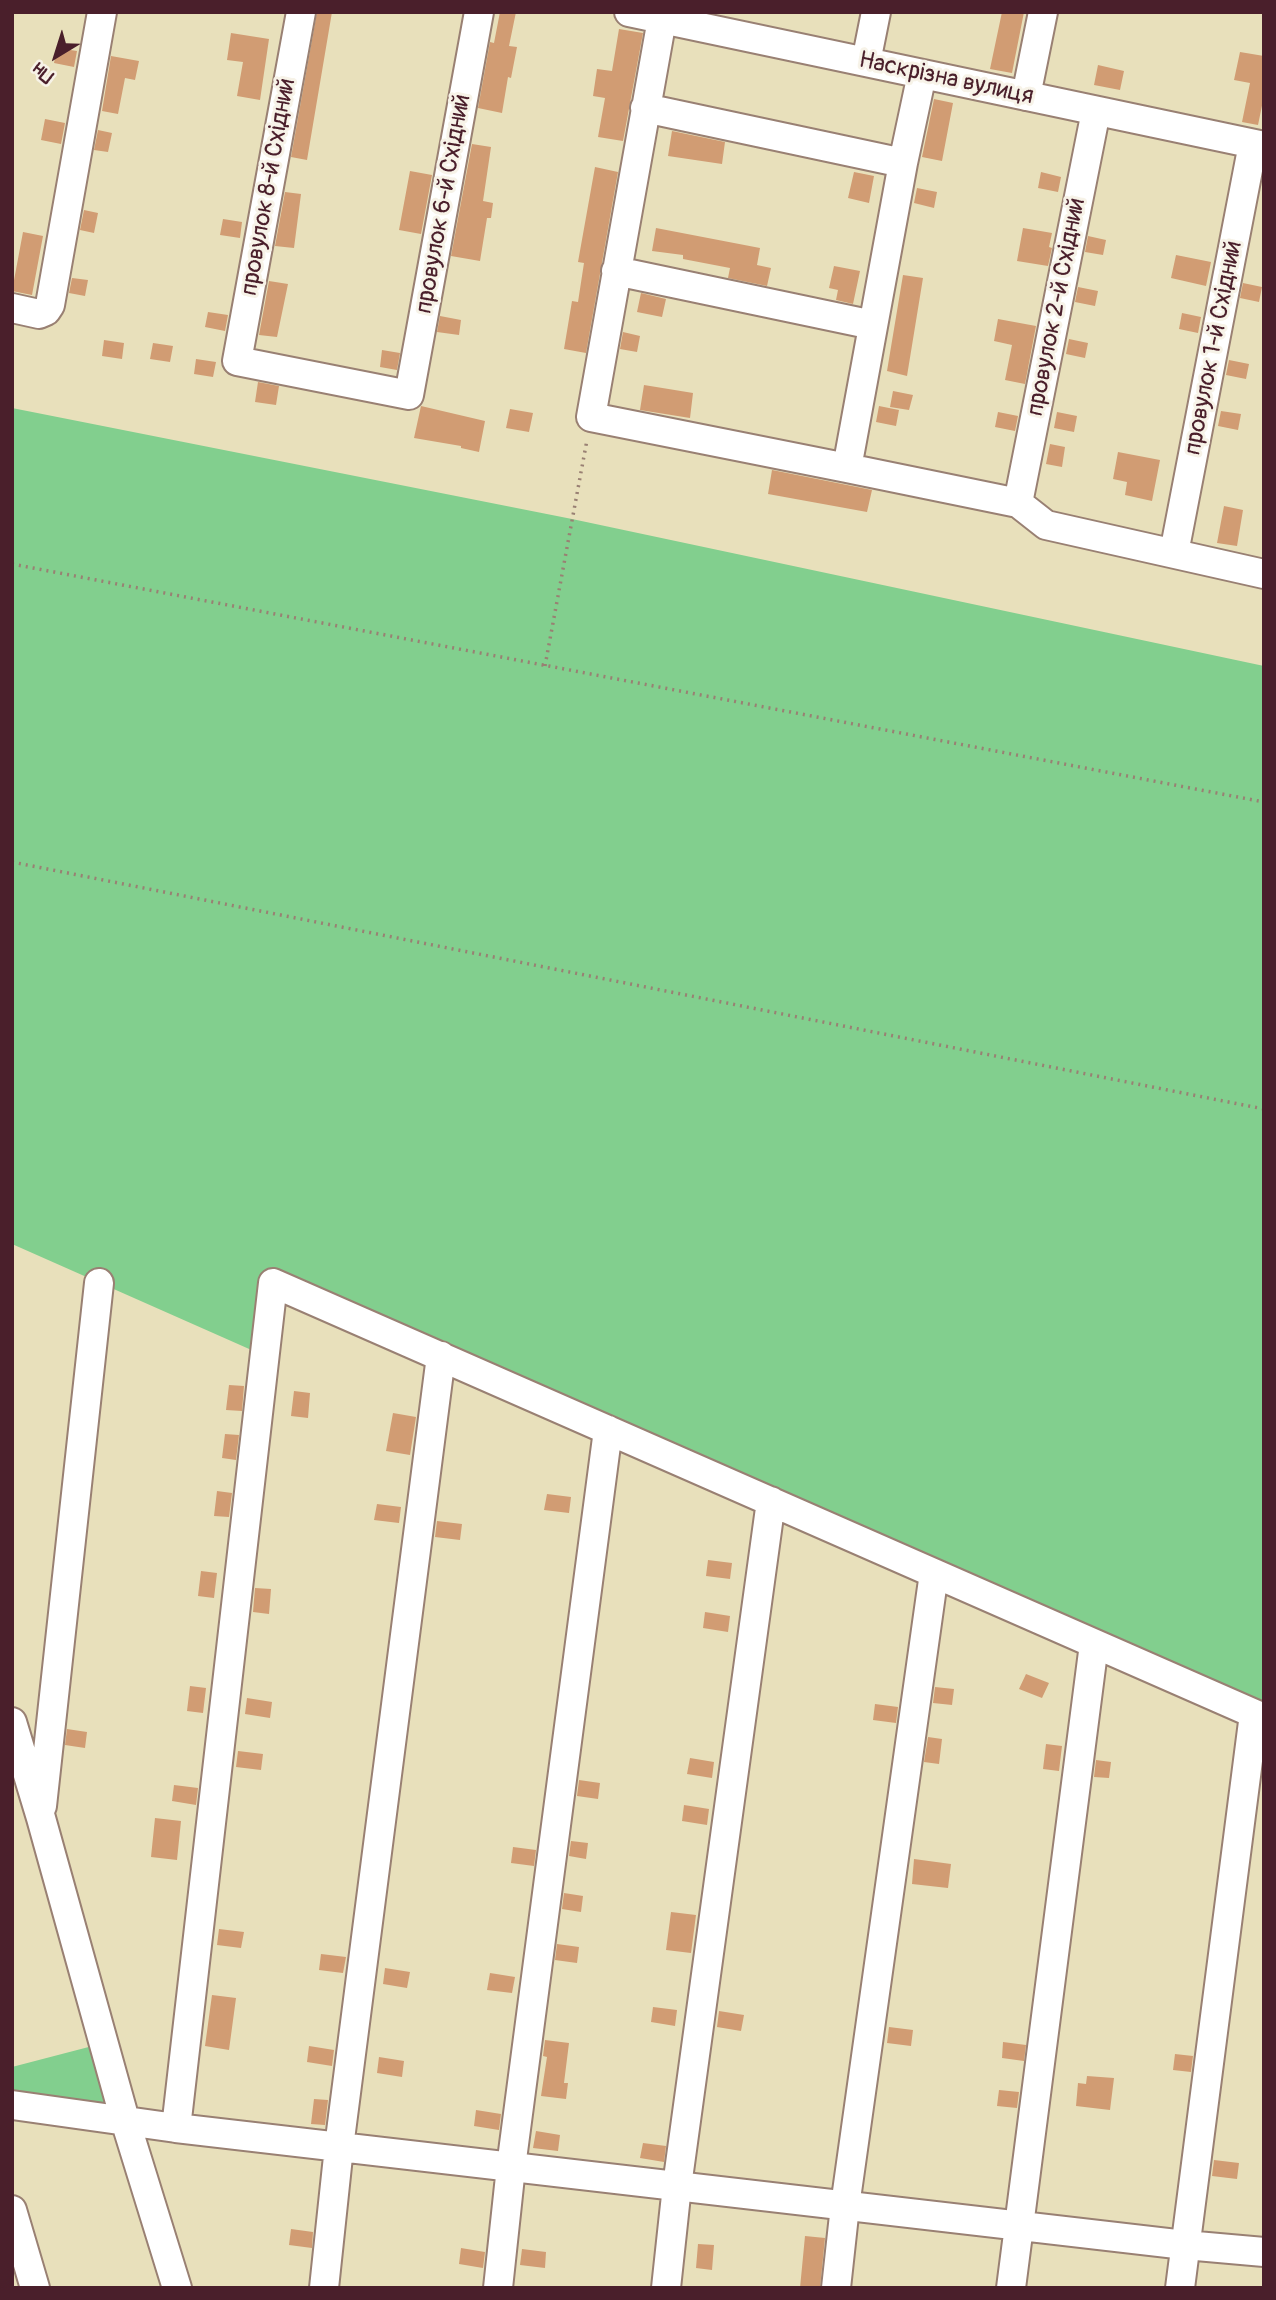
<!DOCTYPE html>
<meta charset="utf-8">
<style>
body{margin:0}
#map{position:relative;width:1276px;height:2300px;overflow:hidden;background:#e8e0bb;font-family:Pangolin,sans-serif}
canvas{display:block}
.frame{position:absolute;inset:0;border:14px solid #4a1f2b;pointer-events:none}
.north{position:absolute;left:21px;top:21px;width:70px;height:70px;-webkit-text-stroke:5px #f7f3e8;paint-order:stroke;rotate:218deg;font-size:19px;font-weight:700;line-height:28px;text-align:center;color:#4a1f2b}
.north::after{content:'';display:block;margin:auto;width:24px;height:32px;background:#4a1f2b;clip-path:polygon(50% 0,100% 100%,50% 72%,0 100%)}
</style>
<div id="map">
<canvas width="1276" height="2300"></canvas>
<div class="frame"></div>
<div class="north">Пн</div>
</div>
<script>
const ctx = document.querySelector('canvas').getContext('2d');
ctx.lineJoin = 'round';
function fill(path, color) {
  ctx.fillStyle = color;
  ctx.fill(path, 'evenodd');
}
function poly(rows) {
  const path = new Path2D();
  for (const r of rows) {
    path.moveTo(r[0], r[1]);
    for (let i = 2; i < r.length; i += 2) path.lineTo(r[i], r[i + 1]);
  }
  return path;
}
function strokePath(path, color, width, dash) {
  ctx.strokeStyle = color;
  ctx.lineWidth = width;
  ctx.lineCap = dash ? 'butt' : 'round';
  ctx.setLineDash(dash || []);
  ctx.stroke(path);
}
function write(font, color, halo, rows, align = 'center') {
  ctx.font = font + ' Pangolin,sans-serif';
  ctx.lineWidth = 6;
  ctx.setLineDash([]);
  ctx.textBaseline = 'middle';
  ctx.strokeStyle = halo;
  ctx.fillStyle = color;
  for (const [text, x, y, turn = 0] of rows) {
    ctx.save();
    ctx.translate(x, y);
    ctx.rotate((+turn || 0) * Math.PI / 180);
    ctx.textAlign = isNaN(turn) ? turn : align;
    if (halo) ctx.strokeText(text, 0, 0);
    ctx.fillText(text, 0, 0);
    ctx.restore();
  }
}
fill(poly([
 [12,408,572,519,1264,666,1264,1718,274,1283,265,1356,12,1244],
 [104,2043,125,2120,12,2105,12,2067]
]), '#82cf8e');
fill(poly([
 [317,12,332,12,307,160,291,157],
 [500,12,516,12,509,46,517,47,511,78,508,77,502,113,478,108,490,42,494,43],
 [1002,12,1024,12,1012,73,990,69],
 [619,29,643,33,623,141,598,137,605,98,593,96,597,69,612,71],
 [231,33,269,39,260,100,237,96,243,62,227,60],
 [57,48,77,51,74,67,54,63],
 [1240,52,1264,56,1264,96,1258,125,1242,122,1250,83,1234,80],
 [111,56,139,61,135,80,125,78,118,114,102,111],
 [1098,65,1124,71,1120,90,1094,85],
 [934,99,953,103,942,161,922,157],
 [45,119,65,123,61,144,41,140],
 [98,130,112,133,108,152,94,150],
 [672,131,725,142,722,164,668,156],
 [472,144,491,147,483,201,493,203,491,218,487,218,480,261,451,256],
 [595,167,618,172,586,353,564,349,572,301,578,302,584,263,578,262],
 [410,171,432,175,421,234,399,230],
 [854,172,874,176,869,203,848,198],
 [1041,172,1061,177,1058,192,1038,188],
 [917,188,937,192,934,208,914,203],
 [285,192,301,194,294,248,275,246],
 [84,210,98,213,94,233,80,230],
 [223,219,242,222,240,238,220,235],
 [656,228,760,248,757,265,771,268,767,286,728,278,730,268,683,259,683,255,652,251],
 [1023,228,1052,233,1049,247,1052,248,1048,266,1017,261],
 [23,232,43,236,32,295,12,291],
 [1088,236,1106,240,1103,255,1085,252],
 [1176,255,1211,262,1206,286,1171,278],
 [834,266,860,271,853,304,836,300,838,290,829,288],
 [903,275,923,278,907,376,887,371],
 [72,278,88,280,85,296,69,293],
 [269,281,288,284,277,337,259,335],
 [1243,283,1262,287,1259,302,1240,298],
 [1078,287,1098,291,1095,306,1075,302],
 [641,293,666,299,662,317,637,312],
 [208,312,228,315,225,331,205,327],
 [1182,313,1201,317,1198,333,1179,329],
 [440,316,461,320,459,335,437,332],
 [998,319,1036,326,1025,384,1005,380,1012,345,994,341],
 [623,332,640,336,637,352,620,349],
 [1069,339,1088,343,1085,358,1066,354],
 [104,340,124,343,122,359,102,356],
 [153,343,173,346,170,362,150,359],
 [382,350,400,353,397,370,380,367],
 [196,359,216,362,213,377,194,374],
 [1229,360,1249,364,1246,379,1226,375],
 [258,382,279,386,276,405,255,402],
 [644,385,693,393,690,418,640,410],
 [893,391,913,395,909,410,890,407],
 [421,406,485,421,479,452,461,448,461,446,414,438],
 [879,406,899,410,896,426,876,422],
 [510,409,533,413,529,432,506,428],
 [1221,411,1241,414,1238,430,1218,426],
 [998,412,1018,416,1015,431,995,427],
 [1057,412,1077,416,1074,432,1054,428],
 [1050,444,1065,447,1062,467,1046,464],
 [1118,452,1160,460,1152,501,1125,495,1127,482,1113,479],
 [772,470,872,490,867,512,768,494],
 [1224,506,1243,510,1237,546,1217,543],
 [229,1385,244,1386,242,1411,226,1410],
 [294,1391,310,1393,308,1418,291,1416],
 [393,1413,416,1417,410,1455,386,1451],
 [225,1434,239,1435,236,1460,222,1458],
 [217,1491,232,1493,229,1517,214,1516],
 [547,1494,571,1497,569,1513,544,1510],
 [377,1504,401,1507,399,1523,374,1520],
 [437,1521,462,1524,460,1540,435,1537],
 [708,1560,732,1563,730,1579,706,1576],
 [201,1571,217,1573,214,1598,198,1596],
 [255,1588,271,1589,269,1614,253,1612],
 [705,1612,730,1616,728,1632,703,1628],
 [1026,1674,1049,1683,1042,1698,1019,1689],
 [190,1686,206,1688,203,1713,187,1711],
 [935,1687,954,1689,952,1705,933,1703],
 [247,1698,272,1702,270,1718,245,1714],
 [875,1704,898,1707,896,1723,873,1720],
 [67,1729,87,1732,85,1748,65,1745],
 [928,1737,942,1739,939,1764,924,1762],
 [1046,1744,1062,1746,1059,1771,1043,1769],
 [238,1751,263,1754,261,1770,236,1767],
 [690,1758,714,1762,712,1778,687,1774],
 [1096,1760,1111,1762,1109,1778,1094,1777],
 [579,1780,600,1783,598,1799,577,1796],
 [174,1785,198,1788,196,1805,172,1801],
 [684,1805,709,1809,707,1825,682,1821],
 [155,1818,181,1821,177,1860,151,1857],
 [571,1841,588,1843,586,1859,569,1856],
 [513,1847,536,1850,534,1866,511,1863],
 [914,1859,951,1864,948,1888,912,1884],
 [564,1893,583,1896,581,1912,562,1909],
 [671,1912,696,1915,691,1953,666,1950],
 [219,1929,244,1932,241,1948,217,1945],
 [557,1944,579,1947,577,1963,555,1960],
 [321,1954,346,1957,343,1973,319,1970],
 [385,1968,410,1972,407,1988,383,1984],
 [490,1973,515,1977,512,1993,487,1990],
 [212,1995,236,1998,229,2050,205,2046],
 [653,2007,677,2010,675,2026,651,2022],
 [719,2011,744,2015,741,2031,717,2027],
 [889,2027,913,2030,911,2046,887,2043],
 [545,2040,569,2043,564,2083,568,2083,566,2099,541,2096,547,2057,543,2056],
 [1003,2042,1026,2045,1024,2061,1002,2058],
 [309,2046,334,2050,332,2066,307,2062],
 [1175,2054,1193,2056,1191,2072,1173,2070],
 [379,2057,404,2061,402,2077,377,2073],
 [1087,2076,1114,2078,1110,2110,1076,2106,1078,2083,1086,2084],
 [999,2090,1019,2092,1017,2108,997,2106],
 [314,2099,328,2100,325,2125,311,2124],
 [476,2110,501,2114,499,2130,474,2126],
 [536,2131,560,2135,558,2151,533,2148],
 [643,2143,666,2146,664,2162,640,2158],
 [1214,2160,1239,2163,1237,2179,1212,2176],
 [291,2229,313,2232,312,2248,289,2245],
 [805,2236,825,2238,820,2288,800,2288],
 [698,2244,714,2245,712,2270,696,2268],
 [461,2248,485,2252,483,2268,459,2264],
 [522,2249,546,2252,545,2268,520,2265]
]), '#d19c73');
const minor = poly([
 [301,12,237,361,409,395,479,12],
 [629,12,1264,146],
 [662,19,591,417,847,468],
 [866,62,876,12],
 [922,74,903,163,847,468,1018,503,1046,525,1264,574],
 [1026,96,1043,12],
 [645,108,903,163],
 [616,271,873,325],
 [12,308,39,314,46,311,50,305,102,12],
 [1018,503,1096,111],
 [1174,553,1253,144],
 [12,1722,41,1818,125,2120,177,2288],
 [42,1806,99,1283],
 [12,2105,176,2128,1185,2245,1264,2252],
 [176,2128,273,1283,1264,1718],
 [12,2210,35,2288],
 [324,2288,339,2147,441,1356],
 [498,2288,511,2167,608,1430],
 [666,2288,677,2186,771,1501],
 [836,2288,845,2206,934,1573],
 [1011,2288,1094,1644],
 [1180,2288,1254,1714]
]);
strokePath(minor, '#998073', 32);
strokePath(poly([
 [12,564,1264,802],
 [545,666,587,440],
 [12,862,1264,1109]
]), '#998073', 3.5, [2, 5]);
strokePath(minor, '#fff', 28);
write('24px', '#4a1f2b', '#f7f3e8', [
 ["Наскрізна вулиця",946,79,12],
 ["провулок 8-й Східний",269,187,-80],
 ["провулок 6-й Східний",444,204,-80],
 ["провулок 2-й Східний",1057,307,-79],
 ["провулок 1-й Східний",1214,348,-79]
]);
</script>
